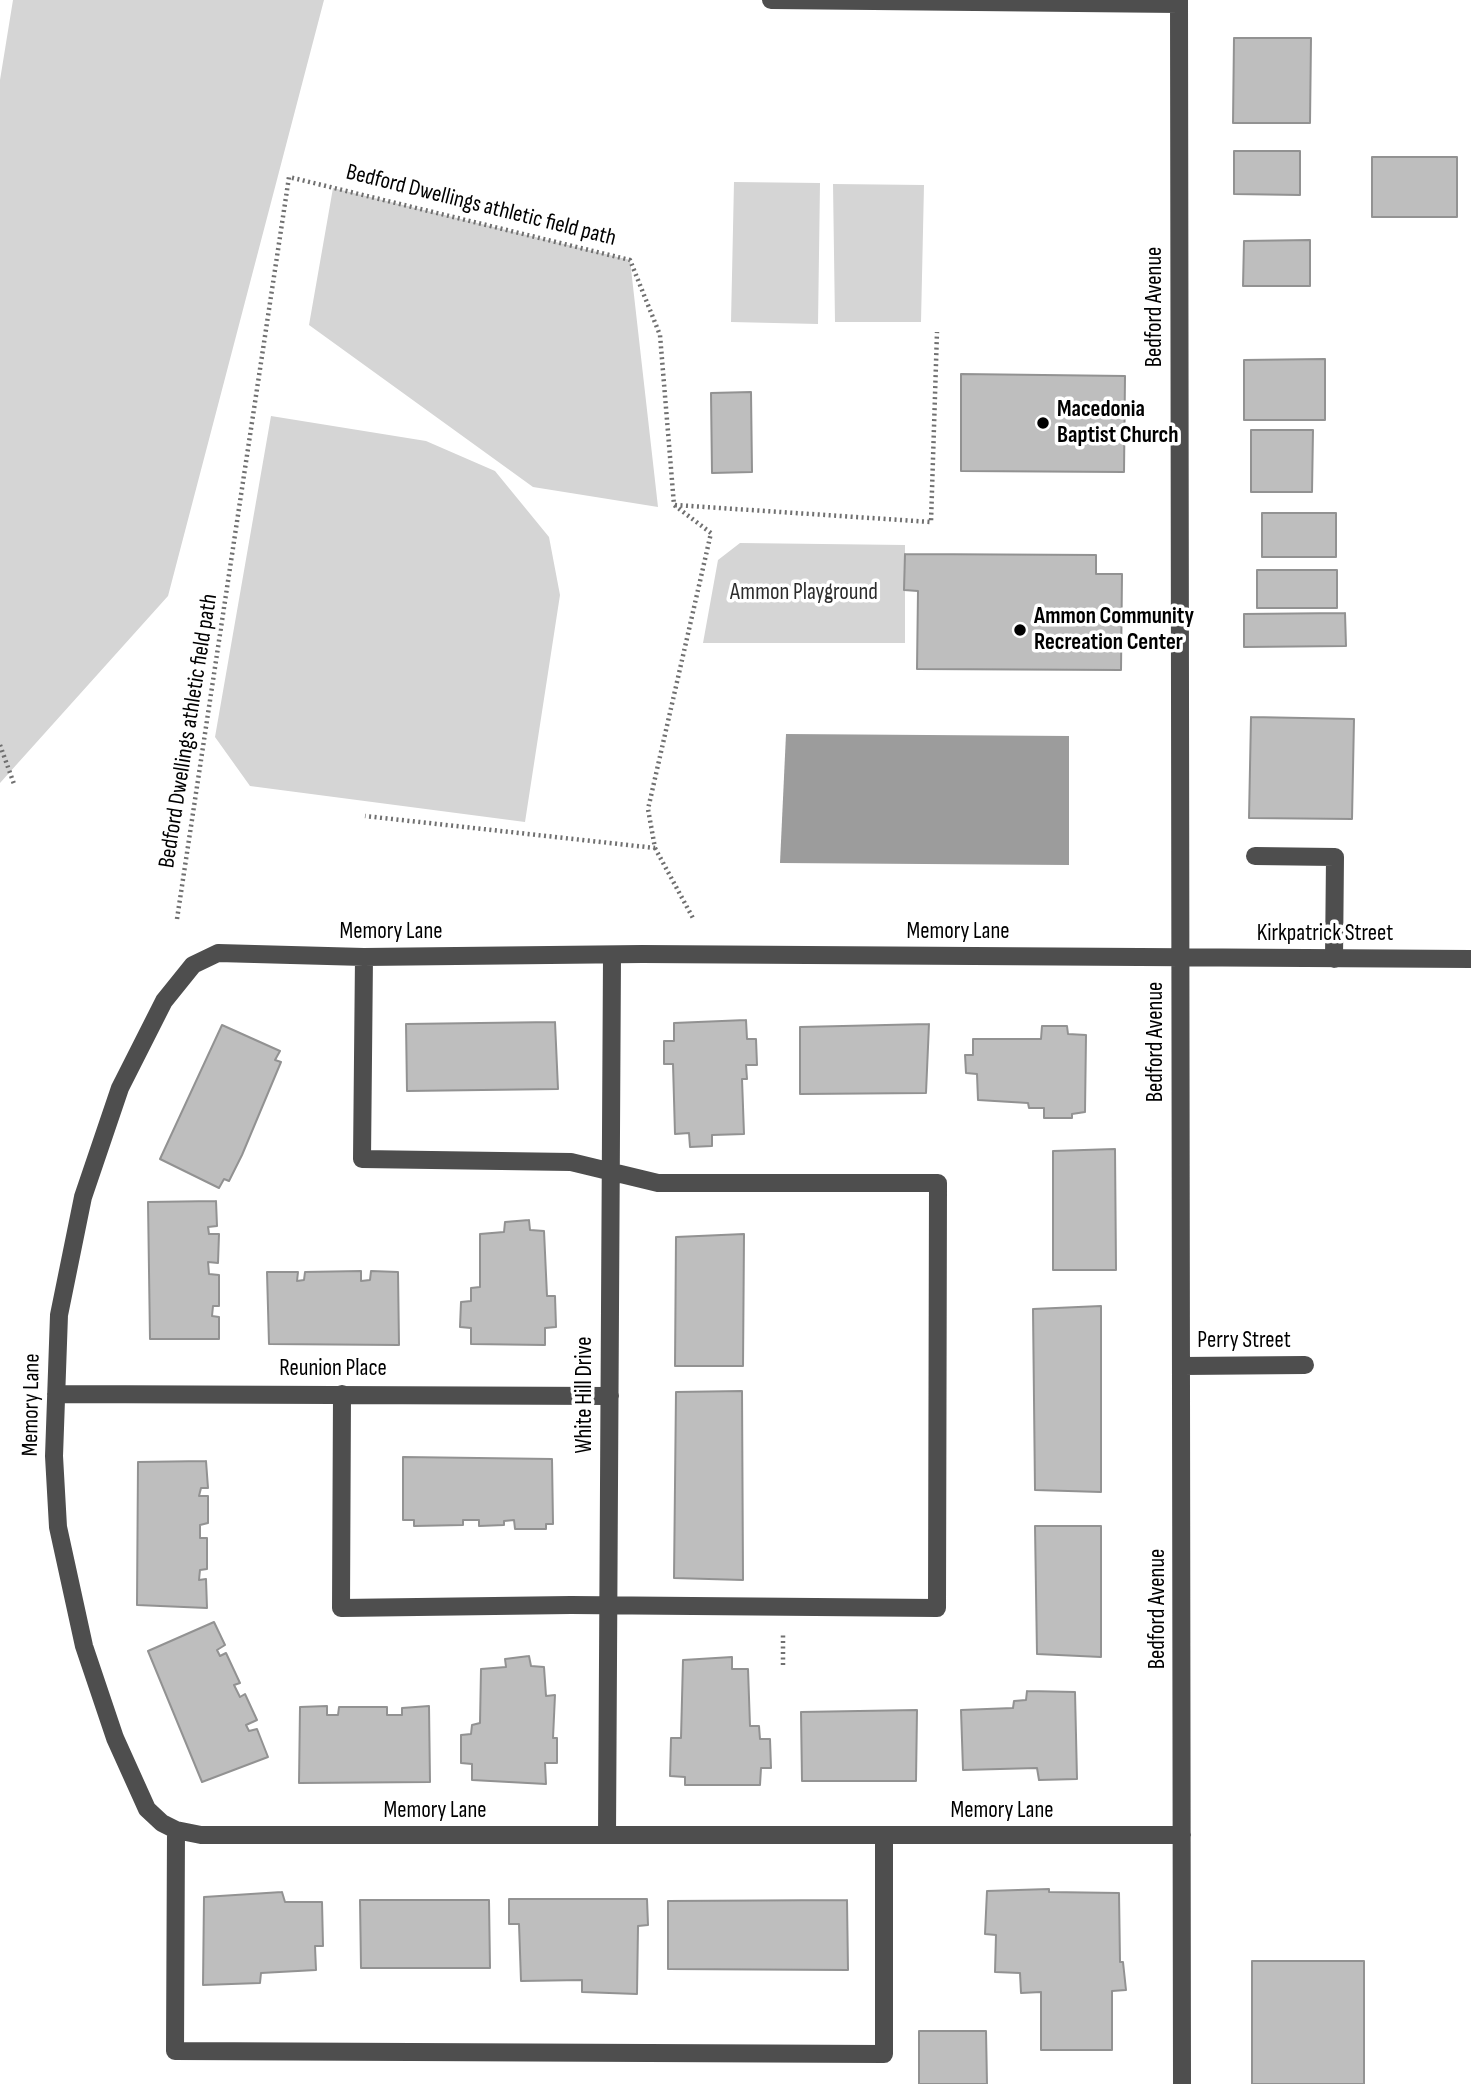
<!DOCTYPE html>
<style>
body{margin:0}
canvas{display:block;background:#fff}
</style>
<canvas width="1471" height="2084"></canvas>
<script>
const ctx = document.querySelector('canvas').getContext('2d');
ctx.lineJoin = 'round';
function fill(path, color) {
  ctx.fillStyle = color;
  ctx.fill(path, 'evenodd');
}
function poly(rows) {
  const path = new Path2D();
  for (const r of rows) {
    path.moveTo(r[0], r[1]);
    for (let i = 2; i < r.length; i += 2) path.lineTo(r[i], r[i + 1]);
  }
  return path;
}
function strokePath(path, color, width, dash) {
  ctx.strokeStyle = color;
  ctx.lineWidth = width;
  ctx.lineCap = dash ? 'butt' : 'round';
  ctx.setLineDash(dash || []);
  ctx.stroke(path);
}
function write(font, color, halo, rows, align = 'center') {
  ctx.font = font + ' "Sofia Sans Condensed",sans-serif';
  ctx.lineWidth = 7;
  ctx.setLineDash([]);
  ctx.textBaseline = 'middle';
  ctx.strokeStyle = halo;
  ctx.fillStyle = color;
  for (const [text, x, y, turn = 0] of rows) {
    ctx.save();
    ctx.translate(x, y);
    ctx.rotate((+turn || 0) * Math.PI / 180);
    ctx.textAlign = isNaN(turn) ? turn : align;
    if (halo) ctx.strokeText(text, 0, 0);
    ctx.fillText(text, 0, 0);
    ctx.restore();
  }
}
fill(poly([
 [13,0,324,0,168,596,0,783,0,80],
 [734,182,820,183,818,324,731,322],
 [833,184,924,185,921,322,835,322],
 [333,188,630,260,658,507,533,487,309,325],
 [271,416,426,441,495,471,549,537,560,595,525,822,250,786,215,737],
 [740,543,905,545,905,643,703,643,718,560]
]), '#d5d5d5');
fill(poly([
 [786,734,1069,736,1069,865,780,863]
]), '#9c9c9c');
const building = poly([
 [1234,38,1311,38,1310,123,1233,123,1234,38],
 [1234,151,1300,151,1300,195,1234,194,1234,151],
 [1372,157,1457,157,1457,217,1372,217,1372,157],
 [1310,240,1310,286,1243,286,1244,241,1310,240],
 [1325,359,1325,420,1244,420,1244,360,1325,359],
 [961,374,1125,376,1124,472,961,471,961,374],
 [751,392,752,472,712,473,711,393,751,392],
 [1251,430,1313,430,1312,492,1251,492,1251,430],
 [1262,513,1336,513,1336,557,1262,557,1262,513],
 [905,554,1096,555,1096,574,1122,574,1121,670,917,669,918,591,904,590,905,554],
 [1257,570,1337,570,1337,608,1257,608,1257,570],
 [1345,613,1346,646,1244,647,1244,614,1345,613],
 [1251,717,1354,719,1352,819,1249,818,1251,717],
 [746,1020,747,1039,756,1039,757,1065,746,1065,747,1079,742,1079,744,1134,712,1135,712,1146,690,1147,689,1133,675,1134,673,1064,664,1064,664,1041,674,1041,674,1023,746,1020],
 [555,1022,558,1089,407,1091,406,1024,555,1022],
 [929,1024,926,1093,800,1094,800,1027,929,1024],
 [222,1025,280,1051,275,1060,281,1062,242,1155,229,1181,224,1179,219,1188,160,1159,222,1025],
 [1042,1026,1067,1026,1068,1034,1086,1035,1085,1112,1072,1114,1072,1118,1044,1118,1044,1108,1029,1108,1028,1103,978,1100,977,1074,966,1073,965,1055,973,1055,973,1039,1041,1039,1042,1026],
 [1115,1149,1116,1270,1053,1270,1053,1151,1115,1149],
 [216,1201,217,1226,208,1227,209,1234,219,1234,218,1263,208,1262,209,1274,219,1275,219,1306,213,1306,212,1316,219,1317,219,1339,150,1339,148,1202,216,1201],
 [529,1220,530,1230,544,1231,547,1296,555,1296,556,1327,545,1328,545,1345,471,1344,471,1328,460,1327,461,1302,471,1301,471,1288,480,1287,480,1234,504,1232,505,1222,529,1220],
 [744,1234,743,1366,675,1366,676,1237,744,1234],
 [361,1271,361,1281,370,1280,371,1271,398,1272,399,1345,269,1344,267,1272,298,1272,297,1281,304,1280,305,1272,361,1271],
 [1101,1306,1101,1492,1035,1490,1033,1309,1101,1306],
 [742,1391,743,1580,674,1578,676,1392,742,1391],
 [403,1457,552,1459,553,1524,546,1524,546,1529,515,1529,514,1520,504,1521,504,1525,479,1526,479,1520,463,1520,463,1525,414,1526,414,1520,403,1520,403,1457],
 [206,1461,208,1488,201,1488,199,1496,208,1496,208,1523,200,1525,200,1538,207,1538,207,1569,200,1570,199,1580,206,1579,207,1608,137,1605,138,1462,206,1461],
 [1035,1526,1101,1526,1101,1657,1037,1654,1035,1526],
 [214,1622,225,1645,217,1650,220,1656,226,1653,240,1683,234,1685,240,1697,245,1694,257,1720,246,1725,249,1731,257,1729,268,1757,202,1782,148,1651,214,1622],
 [529,1656,531,1666,544,1667,546,1696,555,1695,553,1738,557,1738,557,1763,545,1763,546,1784,472,1780,472,1764,461,1763,461,1735,471,1734,472,1725,480,1723,481,1669,506,1667,505,1659,529,1656],
 [732,1657,732,1669,748,1669,750,1726,759,1726,760,1739,770,1739,771,1768,761,1768,760,1785,685,1785,685,1777,670,1776,671,1738,681,1738,683,1660,732,1657],
 [1027,1691,1075,1692,1077,1779,1039,1780,1037,1768,963,1770,961,1710,1013,1708,1014,1701,1026,1700,1027,1691],
 [327,1706,327,1715,338,1715,339,1707,387,1707,387,1715,402,1715,402,1708,429,1706,430,1782,299,1783,300,1707,327,1706],
 [917,1710,916,1781,802,1781,801,1712,917,1710],
 [1049,1889,1049,1892,1119,1893,1120,1962,1123,1962,1126,1990,1112,1991,1112,2050,1041,2050,1041,1992,1021,1993,1020,1973,995,1972,996,1935,985,1934,987,1891,1049,1889],
 [282,1892,285,1902,322,1902,323,1946,315,1946,316,1970,261,1973,260,1983,203,1985,204,1897,282,1892],
 [509,1899,647,1899,648,1925,638,1926,637,1994,582,1992,582,1980,521,1981,519,1924,509,1924,509,1899],
 [360,1900,489,1900,490,1968,361,1968,360,1900],
 [847,1900,848,1970,668,1969,668,1901,847,1900],
 [1252,1961,1364,1961,1364,2084,1252,2084,1252,1961],
 [919,2031,986,2031,987,2084,919,2084,919,2031]
]);
fill(building, '#bebebe');
strokePath(building, '#929292', 2);
strokePath(poly([
 [675,505,931,522,937,332],
 [0,745,14,784],
 [655,848,694,920],
 [177,919,289,177,630,260,660,335,674,505,711,533,648,809,655,848,365,816],
 [783,1665,783,1635]
]), '#707070', 4.5, [2, 3.5]);
strokePath(poly([
 [771,0,1179,4],
 [1179,0,1182,2084],
 [1255,856,1335,857,1334,959],
 [1183,1366,1305,1365],
 [56,1394,610,1396],
 [342,1394,341,1608,571,1605,937,1608,938,1183,658,1183,571,1162,362,1159,364,957],
 [176,1830,175,2051,884,2054,884,1837],
 [607,1835,612,956],
 [1182,1835,201,1835,176,1830,162,1823,147,1809,115,1738,84,1646,58,1527,54,1456,59,1315,83,1197,120,1088,164,1001,193,965,218,953,364,957,642,954,1471,959]
]), '#4e4e4e', 18);
for (const [x, y, r, color] of [
 [1043,423,7,"#000"],
 [1020,630,7,"#000"]
]) {
  const dot = new Path2D();
  dot.arc(x, y, r, 0, 2 * Math.PI);
  ctx.fillStyle = color;
  ctx.fill(dot);
  strokePath(dot, '#fff', 2.5);
}
write('23px', '#000', '#fff', [
 ["Bedford Dwellings athletic field path",481,206,14],
 ["Bedford Avenue",1155,307,-90],
 ["Bedford Dwellings athletic field path",189,731,-81],
 ["Memory Lane",391,932],
 ["Memory Lane",958,932],
 ["Kirkpatrick Street",1325,934],
 ["Bedford Avenue",1156,1042,-90],
 ["Perry Street",1244,1341],
 ["Reunion Place",333,1369],
 ["White Hill Drive",585,1395,-90],
 ["Memory Lane",32,1405,-89],
 ["Bedford Avenue",1158,1609,-90],
 ["Memory Lane",435,1811],
 ["Memory Lane",1002,1811]
]);
write('bold 23px', '#000', '#fff', [
 ["Macedonia",1057,410],
 ["Baptist Church",1057,436],
 ["Ammon Community",1034,617],
 ["Recreation Center",1034,643]
], 'left');
write('23px', '#2c2c2c', '#fff', [
 ["Ammon Playground",804,593]
]);
</script>
